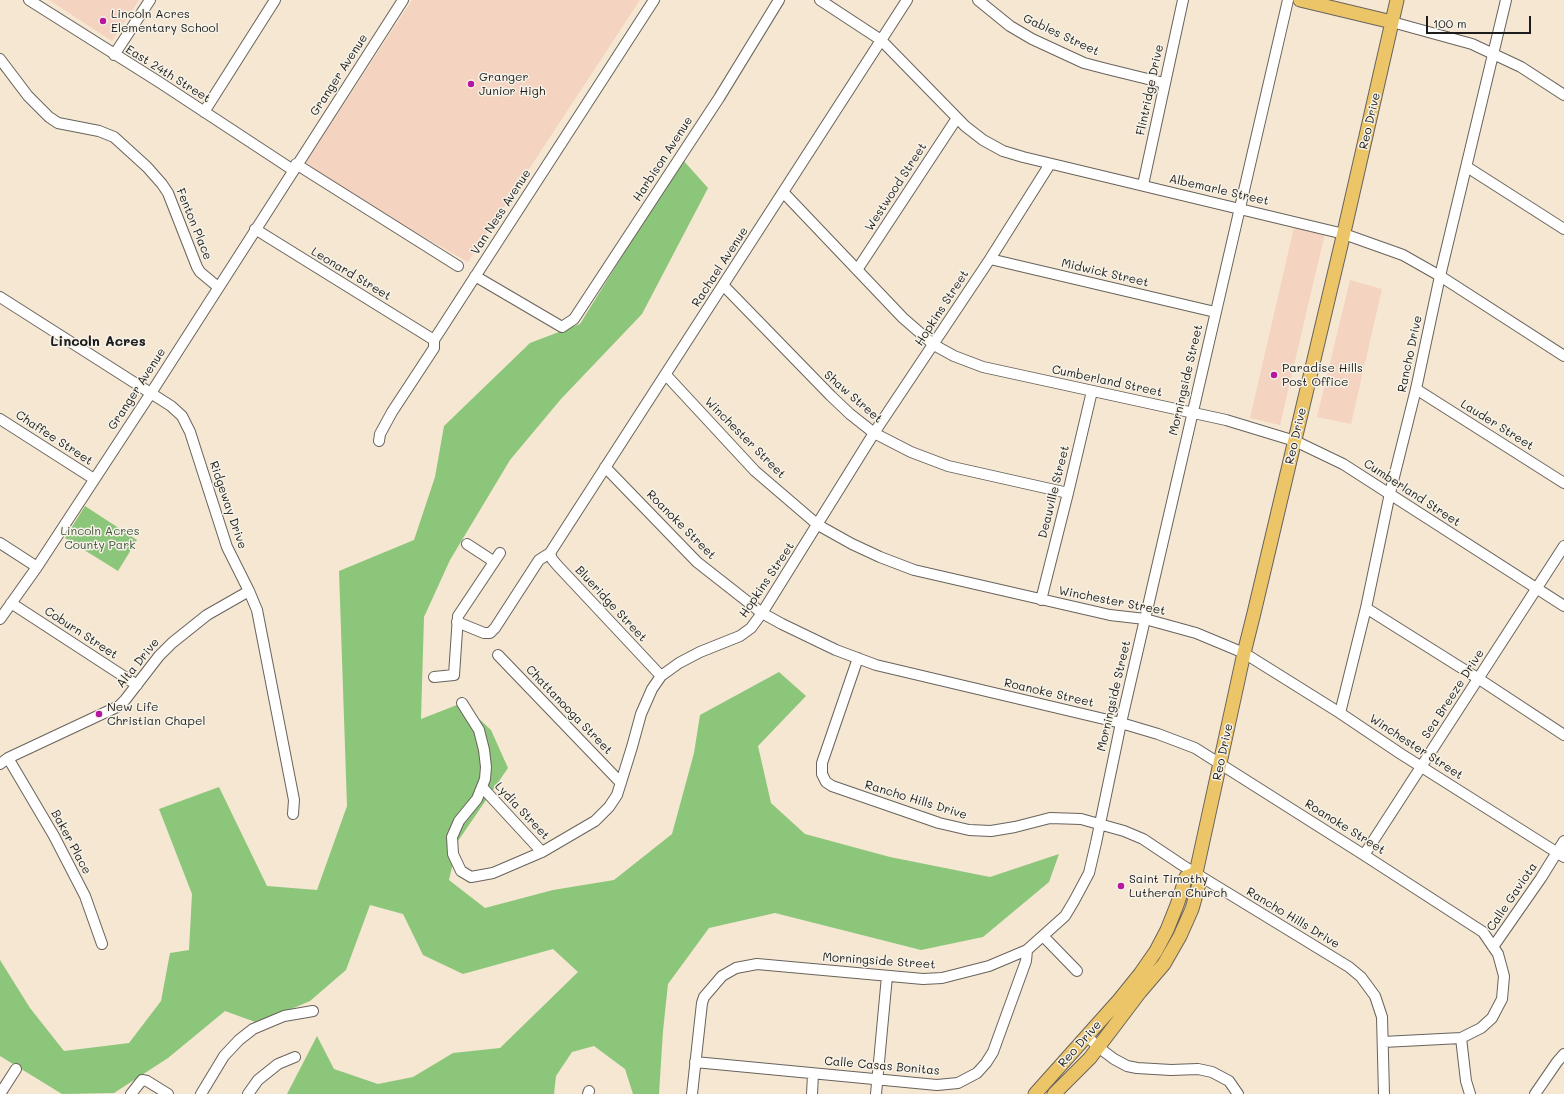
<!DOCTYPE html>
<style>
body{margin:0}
#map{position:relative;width:1564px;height:1094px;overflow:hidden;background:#f5e7d2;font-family:Mali,sans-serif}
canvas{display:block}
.scale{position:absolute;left:1426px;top:16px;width:105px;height:18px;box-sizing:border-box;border:2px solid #1c1c1c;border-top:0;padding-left:5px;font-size:12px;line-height:14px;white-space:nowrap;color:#1c1c1c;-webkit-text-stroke:3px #f7f3e8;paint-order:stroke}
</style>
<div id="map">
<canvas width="1564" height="1094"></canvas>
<div class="scale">100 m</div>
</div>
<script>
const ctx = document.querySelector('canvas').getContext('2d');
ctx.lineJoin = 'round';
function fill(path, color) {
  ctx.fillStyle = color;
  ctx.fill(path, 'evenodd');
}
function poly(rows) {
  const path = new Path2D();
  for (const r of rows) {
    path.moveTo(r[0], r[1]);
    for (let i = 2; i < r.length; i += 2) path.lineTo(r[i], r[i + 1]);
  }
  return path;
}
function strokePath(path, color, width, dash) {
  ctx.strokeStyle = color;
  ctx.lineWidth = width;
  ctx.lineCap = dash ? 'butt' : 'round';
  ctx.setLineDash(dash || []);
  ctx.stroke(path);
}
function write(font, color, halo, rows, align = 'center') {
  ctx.font = font + ' Mali,sans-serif';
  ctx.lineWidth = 3;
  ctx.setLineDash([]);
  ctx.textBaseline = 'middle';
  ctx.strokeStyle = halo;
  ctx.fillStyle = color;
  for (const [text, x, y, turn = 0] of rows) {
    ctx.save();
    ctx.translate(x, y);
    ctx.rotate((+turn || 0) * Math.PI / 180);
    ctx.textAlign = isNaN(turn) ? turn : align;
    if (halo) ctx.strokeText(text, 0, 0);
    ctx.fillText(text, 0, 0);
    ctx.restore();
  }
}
fill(poly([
 [49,0,139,0,112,41],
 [412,0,640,0,468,262,302,168],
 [1294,227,1325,233,1280,425,1250,418],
 [1350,280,1382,289,1351,424,1317,417]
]), '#f4d3c0');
fill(poly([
 [682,159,708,188,642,314,561,399,510,460,450,560,424,617,421,719,462,703,491,730,508,768,458,841,449,880,485,908,553,890,614,880,672,834,694,753,700,715,779,672,806,696,758,746,771,803,805,834,890,857,990,877,1059,854,1049,882,983,937,921,950,775,913,709,928,668,984,663,1031,659,1094,633,1094,625,1069,594,1046,572,1052,556,1076,554,1094,287,1094,317,1036,334,1069,378,1084,413,1077,453,1053,500,1048,578,972,553,949,463,974,423,955,403,914,370,905,346,970,310,1001,258,1023,225,1011,168,1058,114,1093,62,1094,0,1056,0,960,30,1008,64,1051,129,1043,161,1001,170,953,189,950,192,894,159,809,219,787,267,886,317,890,347,806,339,571,414,540,435,477,444,426,530,343,580,324],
 [85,506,137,540,118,571,65,538]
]), '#8cc67a');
const minor = poly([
 [29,0,159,82,293,170],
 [820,0,881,40,965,126,983,140,1003,151,1023,157,1344,234,1403,255,1440,276,1564,356],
 [978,0,1010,26,1032,39,1084,63,1107,69,1164,83],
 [1392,22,1472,44,1521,67,1564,95],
 [114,55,150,0],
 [0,59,28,96,49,117,58,123,99,131,114,137,147,167,162,184,168,193,197,267,200,272,218,287],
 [204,112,275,0],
 [296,164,458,266],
 [1467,167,1564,229],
 [1143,185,1183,0],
 [783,192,903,318,934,345,954,356,983,367,1226,420,1295,441,1343,464,1564,606],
 [255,229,434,340],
 [990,259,1215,312],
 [857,270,957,118],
 [475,276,562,327,574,319,719,98,779,0],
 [723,285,831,396,850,414,874,433,911,452,948,466,1068,493],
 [0,297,171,406,182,416,190,432,227,547,249,591,257,610,294,800,293,814],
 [666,375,755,471,818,525,852,544,880,557,914,570,1110,615,1145,619,1196,633,1244,653,1340,713,1401,754,1564,857],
 [1416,389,1564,483],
 [0,419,94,479],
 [379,441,380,434,392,412,434,348,434,340,654,0],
 [605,467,697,562,762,613,782,624,836,650,876,665,1121,723,1158,734,1195,748,1364,855,1483,932,1498,954,1504,976,1502,999,1492,1018,1481,1028,1461,1038,1383,1042],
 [0,543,37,567],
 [467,544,493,561],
 [1041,600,1068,493,1092,391],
 [11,603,137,685],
 [1366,608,1479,679,1564,735],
 [0,619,37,567,151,393,403,0],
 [457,622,484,633,490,633,495,628,539,560,550,553],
 [498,655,621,783],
 [858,658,822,763,822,774,826,782,832,786,939,823,969,830,991,831,1015,827,1050,818,1081,819,1124,831,1143,839,1182,865,1349,967,1361,977,1375,996,1382,1017,1384,1094],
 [661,676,557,565,552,559,550,553,907,0],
 [434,677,454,675,458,616,500,553],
 [462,703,479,730,484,750,486,767,485,779,477,799,459,821,452,837,453,854,461,871,471,877,493,873,542,852,595,821,609,807,617,795,632,747,641,714,652,689,661,676,679,663,700,652,740,636,751,628,762,613,874,433,990,259,1050,164],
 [1340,713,1366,608,1390,493,1416,389,1440,276,1506,0],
 [8,758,54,836,85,896,102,944],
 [0,764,8,758,119,706,125,700,159,656,172,643,207,615,249,591],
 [482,787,542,852],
 [1364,855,1564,546],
 [1043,936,1077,971],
 [1493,947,1541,878,1564,841],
 [1087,1036,1098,1047,1114,1059,1127,1066,1137,1068,1171,1070,1198,1069,1212,1072,1229,1081,1238,1094],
 [1461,1038,1466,1081,1470,1094],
 [695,1062,937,1085,958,1083,977,1073,986,1063,993,1052,1026,961,1027,950],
 [0,1094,16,1069],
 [131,1094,142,1080,147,1081,168,1094],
 [201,1094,224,1056,239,1040,253,1029,284,1016,313,1011],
 [248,1094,258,1080,278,1064,295,1057],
 [588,1094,589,1091],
 [692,1094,702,1003,704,997,722,976,736,968,757,964,923,979,942,978,989,966,1027,950,1065,916,1074,901,1089,873,1096,843,1121,723,1288,0],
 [812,1094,813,1074],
 [876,1094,887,976],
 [1535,1094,1557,1062,1564,1054]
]);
const major = poly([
 [1300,0,1392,22],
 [1035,1094,1119,1000,1140,974,1156,951,1167,930,1177,905,1186,877,1196,873],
 [1054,1094,1090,1058,1140,992,1164,964,1180,936,1192,909,1199,884,1196,873,1244,653,1254,613,1342,241,1397,0]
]);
strokePath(minor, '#68635c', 12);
strokePath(major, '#68635c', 15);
strokePath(minor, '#fff', 10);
strokePath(major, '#edc569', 13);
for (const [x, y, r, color] of [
 [103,21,4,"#b5179e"],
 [471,84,4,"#b5179e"],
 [1274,375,4,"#b5179e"],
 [99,714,4,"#b5179e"],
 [1121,886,4,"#b5179e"]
]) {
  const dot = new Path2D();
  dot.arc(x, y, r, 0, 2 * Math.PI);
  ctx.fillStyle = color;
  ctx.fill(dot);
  strokePath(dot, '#f7f3e8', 1.5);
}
write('12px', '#1c1c1c', '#f7f3e8', [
 ["Lincoln Acres",111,14],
 ["Elementary School",111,28],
 ["Granger",479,77],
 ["Junior High",479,91],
 ["Paradise Hills",1282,368],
 ["Post Office",1282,382],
 ["New Life",107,707],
 ["Christian Chapel",107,721],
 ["Saint Timothy",1129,879],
 ["Lutheran Church",1129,893]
], 'left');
write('12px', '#1c1c1c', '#f7f3e8', [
 ["Gables Street",1061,35,25],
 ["East 24th Street",168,74,32],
 ["Granger Avenue",339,75,-57],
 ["Flintridge Drive",1150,90,-78],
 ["Reo Drive",1370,121,-77],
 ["Harbison Avenue",663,159,-57],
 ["Westwood Street",896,187,-57],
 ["Albemarle Street",1219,190,13],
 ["Van Ness Avenue",501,212,-57],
 ["Fenton Place",194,224,68],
 ["Rachael Avenue",720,267,-57],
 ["Midwick Street",1105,273,13],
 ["Leonard Street",351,274,31],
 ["Hopkins Street",942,308,-57],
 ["Rancho Drive",1410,354,-78],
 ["Morningside Street",1186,380,-77],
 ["Cumberland Street",1107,381,12],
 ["Granger Avenue",137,389,-57],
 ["Shaw Street",853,397,41],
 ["Lauder Street",1497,425,32],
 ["Reo Drive",1296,436,-77],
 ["Chaffee Street",54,438,33],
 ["Winchester Street",745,438,45],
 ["Deauville Street",1054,492,-76],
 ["Cumberland Street",1412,493,33],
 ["Ridgeway Drive",228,505,71],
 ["Roanoke Street",681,525,45],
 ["Hopkins Street",767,580,-56],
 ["Winchester Street",1112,601,11],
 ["Blueridge Street",611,604,47],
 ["Coburn Street",81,633,33],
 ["Alta Drive",138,663,-51],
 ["Roanoke Street",1049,693,13],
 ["Sea Breeze Drive",1453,694,-57],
 ["Morningside Street",1114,696,-77],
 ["Chattanooga Street",569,710,46],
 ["Winchester Street",1416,747,33],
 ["Reo Drive",1223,752,-78],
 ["Rancho Hills Drive",916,800,17],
 ["Lydia Street",522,811,47],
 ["Roanoke Street",1345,827,32],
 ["Baker Place",71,842,62],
 ["Calle Gaviota",1512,897,-56],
 ["Rancho Hills Drive",1293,918,31],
 ["Morningside Street",879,961,4],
 ["Reo Drive",1080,1044,-48],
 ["Calle Casas Bonitas",882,1066,5]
]);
write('12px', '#43583d', '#f7f3e8', [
 ["Lincoln Acres",100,531],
 ["County Park",100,545]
]);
write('bold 14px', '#1c1c1c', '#f7f3e8', [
 ["Lincoln Acres",98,342]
]);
</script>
